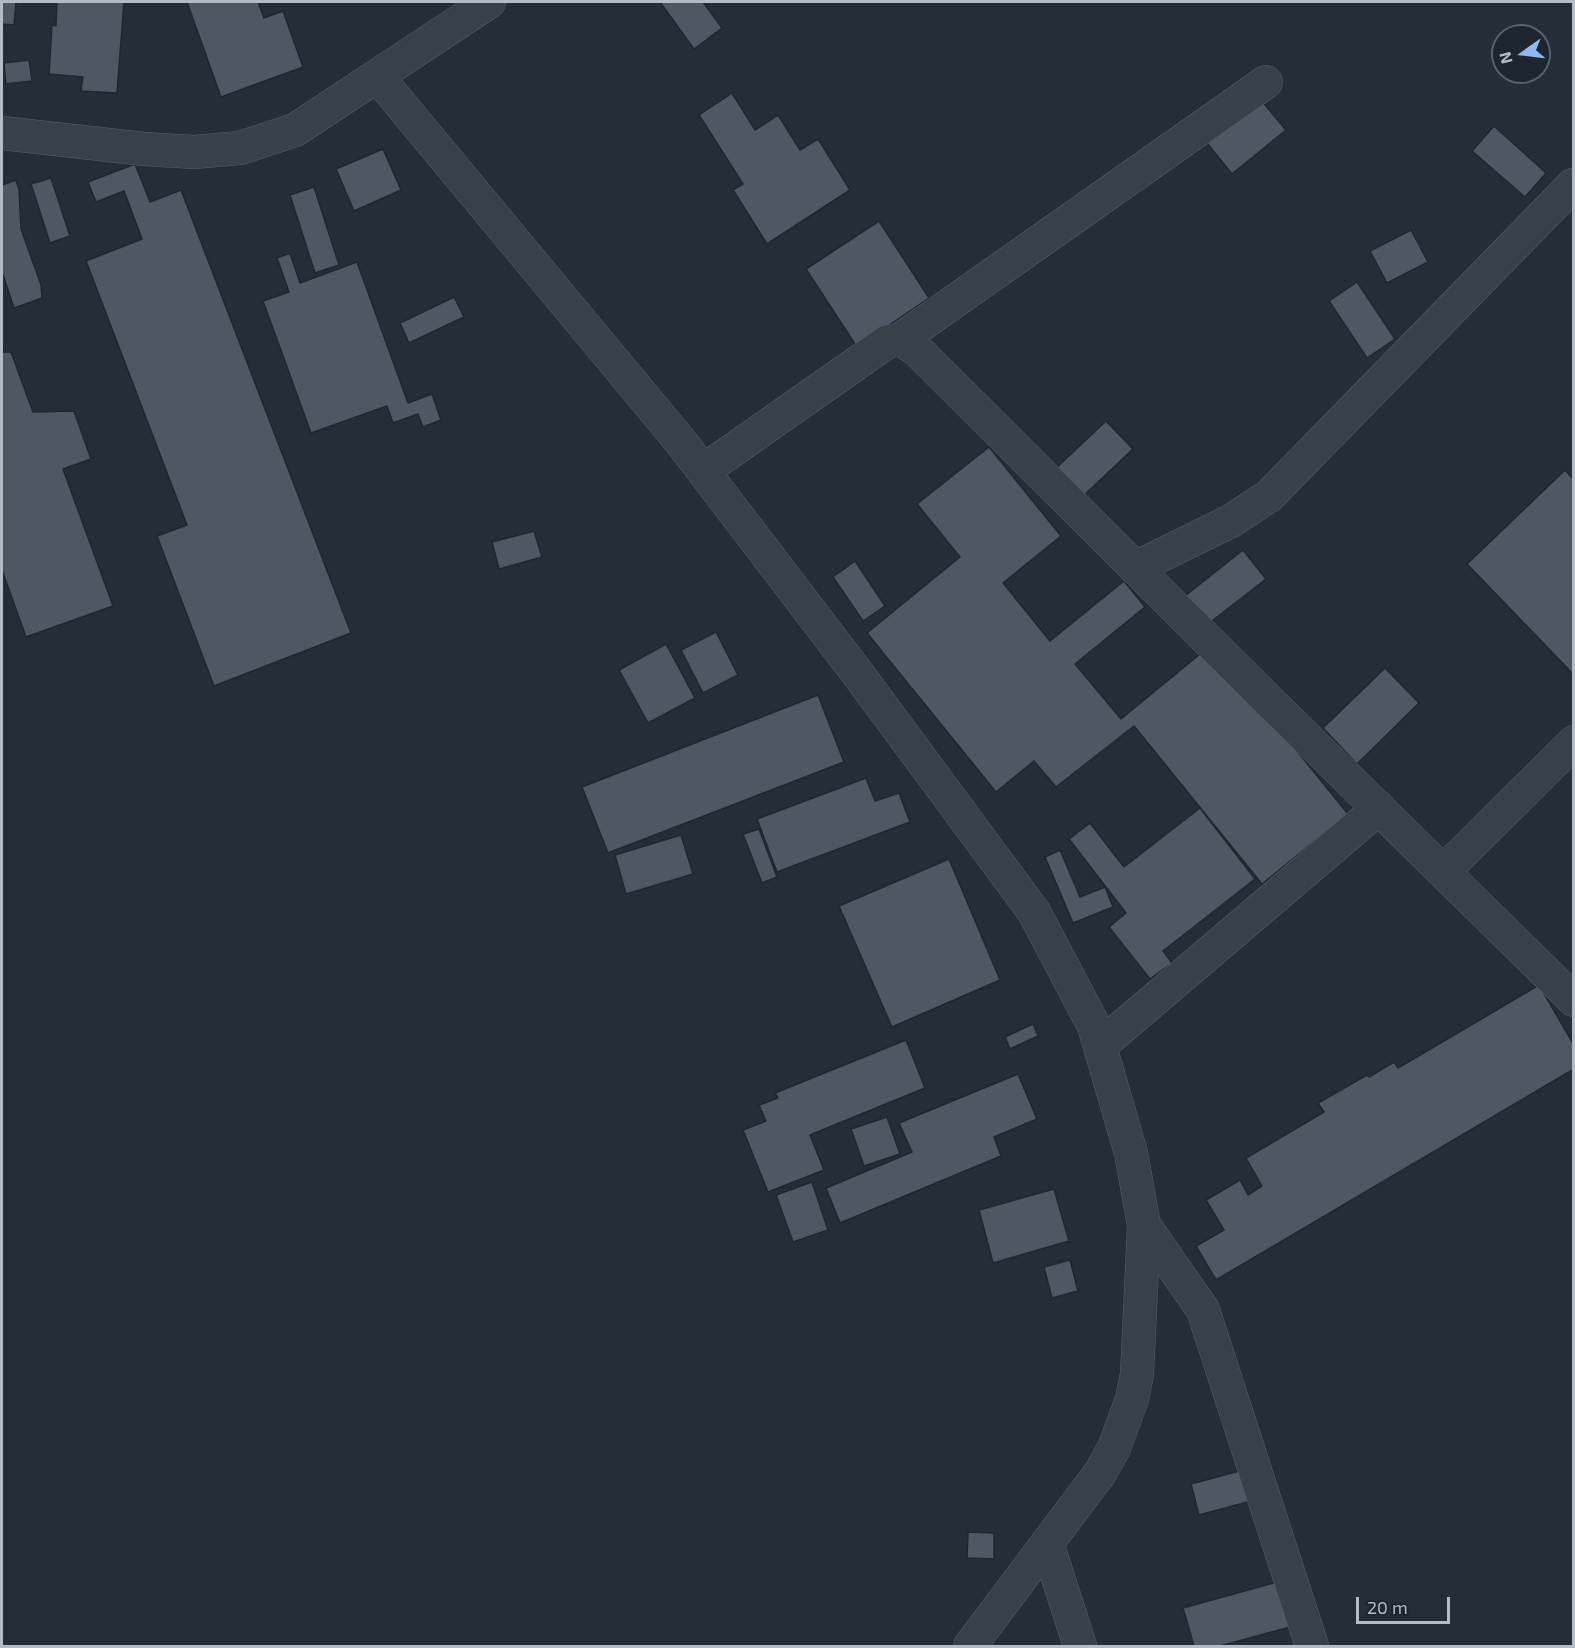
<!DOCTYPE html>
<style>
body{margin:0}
#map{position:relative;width:1575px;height:1648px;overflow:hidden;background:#242e39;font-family:"Exo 2",sans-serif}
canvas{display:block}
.frame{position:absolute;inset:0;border:3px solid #b3bbc5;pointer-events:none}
.north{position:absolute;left:1491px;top:24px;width:60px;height:60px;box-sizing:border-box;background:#1d252e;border:2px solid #59616a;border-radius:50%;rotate:256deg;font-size:16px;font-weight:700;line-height:24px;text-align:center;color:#b3bbc5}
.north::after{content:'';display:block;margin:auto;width:21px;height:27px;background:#8fb8ee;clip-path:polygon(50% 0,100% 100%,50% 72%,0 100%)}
.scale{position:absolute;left:1356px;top:1597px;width:94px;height:27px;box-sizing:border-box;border:3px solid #b3bbc5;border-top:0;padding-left:8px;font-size:18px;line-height:21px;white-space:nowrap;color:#b3bbc5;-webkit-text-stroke:4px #1d252e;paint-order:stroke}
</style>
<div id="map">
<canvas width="1575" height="1648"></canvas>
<div class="frame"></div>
<div class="north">N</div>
<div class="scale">20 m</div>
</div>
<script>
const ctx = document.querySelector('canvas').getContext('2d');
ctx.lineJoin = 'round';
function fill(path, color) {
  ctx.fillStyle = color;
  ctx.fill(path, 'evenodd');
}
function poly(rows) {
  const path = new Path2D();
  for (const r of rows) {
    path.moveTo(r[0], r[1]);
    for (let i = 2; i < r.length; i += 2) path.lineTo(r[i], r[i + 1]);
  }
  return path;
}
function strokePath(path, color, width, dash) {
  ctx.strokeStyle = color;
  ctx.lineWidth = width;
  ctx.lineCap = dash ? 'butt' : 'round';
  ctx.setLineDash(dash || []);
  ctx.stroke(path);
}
const building = poly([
 [2,2,16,2,14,25,2,24,2,2],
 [57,2,124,2,117,93,81,91,83,77,49,74,52,25,56,26,57,2],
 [187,2,258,2,264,18,283,11,303,67,221,97,187,2],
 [660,2,703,2,722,28,694,49,660,2],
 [29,60,32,81,6,84,4,63,29,60],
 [732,93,755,130,778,115,800,150,818,139,850,190,767,244,733,190,743,184,699,115,732,93],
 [1260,99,1286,130,1232,174,1207,143,1260,99],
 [1494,126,1546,173,1525,197,1472,151,1494,126],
 [383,149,401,190,354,211,336,169,383,149],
 [135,164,150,202,181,190,351,633,214,686,157,536,187,525,86,261,142,239,124,191,96,202,88,182,135,164],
 [51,178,70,236,50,243,31,184,51,178],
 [16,180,19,190,21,229,41,285,42,298,14,308,2,272,2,185,16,180],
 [314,187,339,265,315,273,290,195,314,187],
 [879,221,929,298,857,347,806,269,879,221],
 [1411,230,1428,262,1387,283,1370,251,1411,230],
 [290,253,300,283,357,262,408,403,432,394,441,420,423,427,418,414,393,423,387,406,311,433,263,301,289,292,277,258,290,253],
 [1357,282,1395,339,1367,358,1329,301,1357,282],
 [454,297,464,317,409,343,400,323,454,297],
 [2,352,11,352,33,412,74,411,91,459,63,469,113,606,26,637,2,570,2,352],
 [1106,421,1133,449,1080,499,1053,471,1106,421],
 [989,447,1061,536,1003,583,1050,641,1124,581,1145,607,1075,664,1121,719,1211,645,1348,814,1262,884,1134,726,1056,787,1034,761,996,792,867,633,960,557,917,504,989,447],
 [1565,470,1574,480,1574,675,1467,564,1565,470],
 [534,531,542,557,499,569,492,542,534,531],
 [1243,550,1266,579,1208,624,1185,596,1243,550],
 [855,561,885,606,863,621,833,577,855,561],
 [716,632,738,675,703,693,681,650,716,632],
 [666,644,695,698,648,723,619,670,666,644],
 [1385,668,1419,703,1357,764,1323,728,1385,668],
 [818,695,844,762,608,853,582,787,818,695],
 [866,778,875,801,899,793,910,822,777,872,757,819,866,778],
 [1200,808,1255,879,1163,951,1172,963,1150,979,1109,927,1126,913,1069,839,1090,823,1124,867,1200,808],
 [759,829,777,877,762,883,743,834,759,829],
 [681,835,693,874,626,894,615,855,681,835],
 [1060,850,1080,897,1105,887,1113,907,1073,923,1045,857,1060,850],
 [949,859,1000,980,892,1027,839,906,949,859],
 [1539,985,1574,1045,1574,1069,1216,1280,1196,1246,1224,1230,1206,1200,1240,1180,1248,1195,1262,1186,1246,1158,1324,1112,1318,1103,1367,1075,1369,1077,1394,1062,1398,1068,1539,985],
 [1033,1024,1038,1036,1010,1049,1005,1037,1033,1024],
 [906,1040,925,1088,810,1135,824,1170,768,1192,743,1130,766,1121,759,1105,778,1098,775,1093,906,1040],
 [1018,1074,1037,1119,994,1137,1001,1156,840,1223,826,1188,912,1152,899,1123,1018,1074],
 [887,1117,900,1154,864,1166,851,1129,887,1117],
 [812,1182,828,1230,793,1242,776,1195,812,1182],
 [1054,1189,1069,1241,993,1263,979,1210,1054,1189],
 [1070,1260,1078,1291,1052,1298,1044,1267,1070,1260],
 [1243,1470,1251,1501,1199,1515,1191,1484,1243,1470],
 [968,1532,994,1533,994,1559,967,1558,968,1532],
 [1277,1582,1290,1627,1220,1646,1194,1646,1183,1608,1277,1582]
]);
fill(building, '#4d5864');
strokePath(building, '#1f2730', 1.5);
const minor = poly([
 [377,76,681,442,858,674,1034,912,1094,1026,1131,1153,1144,1225,1137,1374,1132,1399,1114,1448,1100,1473,970,1646],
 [2,133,144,149,194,152,240,148,295,130,489,2],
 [901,339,1266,82],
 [703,471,887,342,901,339,917,350,1265,697,1574,1000],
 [1135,568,1231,521,1269,496,1573,185],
 [1444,871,1574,742],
 [1100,1046,1379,808],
 [1144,1225,1203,1310,1312,1646],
 [1047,1543,1080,1646]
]);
strokePath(minor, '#565e67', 34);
strokePath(minor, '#384049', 33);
</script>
